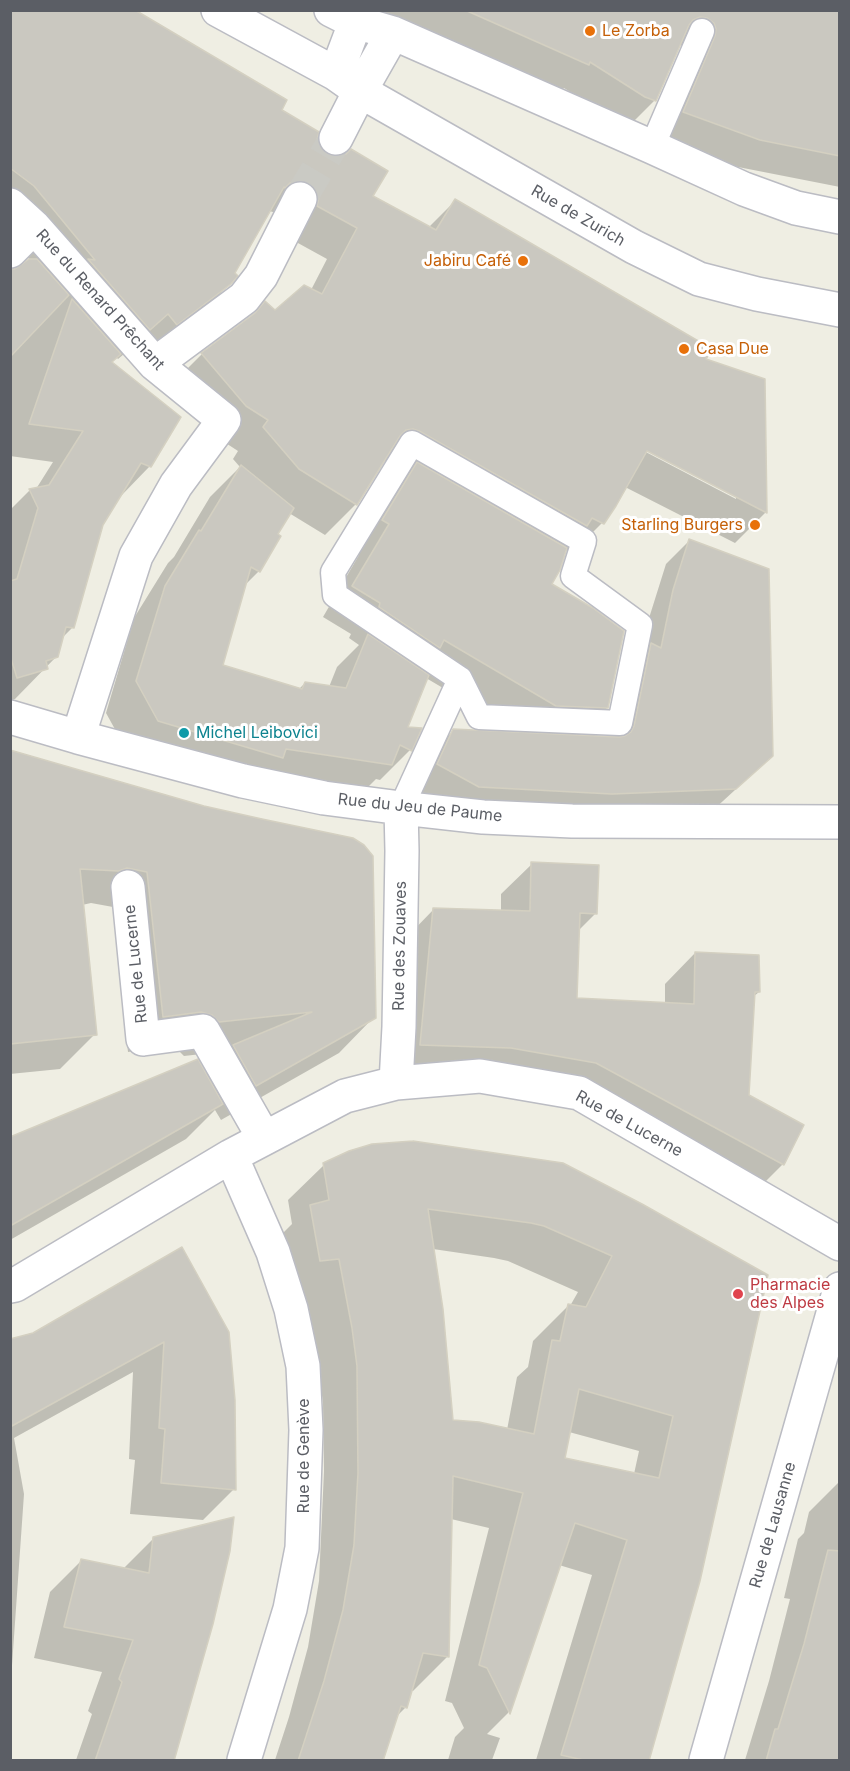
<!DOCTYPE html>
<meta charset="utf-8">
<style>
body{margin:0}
#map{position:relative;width:850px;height:1771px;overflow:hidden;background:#efeee3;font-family:Inter,sans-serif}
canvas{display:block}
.frame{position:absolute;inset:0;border:12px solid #5b5e65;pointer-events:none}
</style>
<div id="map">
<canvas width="850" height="1771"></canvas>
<div class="frame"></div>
</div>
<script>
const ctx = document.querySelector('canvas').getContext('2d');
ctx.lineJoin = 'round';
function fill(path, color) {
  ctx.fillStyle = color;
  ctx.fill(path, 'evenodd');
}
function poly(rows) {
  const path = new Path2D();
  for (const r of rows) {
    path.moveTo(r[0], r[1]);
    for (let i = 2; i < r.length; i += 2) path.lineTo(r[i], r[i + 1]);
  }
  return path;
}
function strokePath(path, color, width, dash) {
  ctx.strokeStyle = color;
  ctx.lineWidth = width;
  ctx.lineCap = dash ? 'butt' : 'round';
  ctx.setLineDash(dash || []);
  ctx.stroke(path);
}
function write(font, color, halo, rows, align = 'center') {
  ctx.font = font + ' Inter,sans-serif';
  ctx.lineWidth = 6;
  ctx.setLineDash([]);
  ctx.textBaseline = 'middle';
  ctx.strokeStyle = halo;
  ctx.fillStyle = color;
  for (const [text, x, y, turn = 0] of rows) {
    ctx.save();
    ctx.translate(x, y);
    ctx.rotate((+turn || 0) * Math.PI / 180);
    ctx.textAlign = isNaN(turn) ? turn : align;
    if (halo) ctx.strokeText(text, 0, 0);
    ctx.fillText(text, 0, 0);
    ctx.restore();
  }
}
fill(poly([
 [10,10,280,110,316,140,319,148,371,197,429,227,455,201,704,360,763,380,765,513,735,543,625,487,602,523,571,554,565,550,549,584,607,708,578,737,614,738,628,668,642,654,650,615,666,564,689,541,771,755,747,779,711,812,455,810,414,788,430,754,453,731,521,734,426,678,406,728,410,750,380,780,376,779,360,795,127,751,106,713,134,618,168,563,174,557,210,497,240,467,233,459,238,451,215,436,171,385,202,354,249,320,275,312,311,290,327,259,287,237,277,213,269,211,233,273,230,284,198,315,145,355,136,344,118,359,116,357,110,362,150,466,119,498,102,524,72,628,61,639,57,656,15,699,10,701,10,510,30,490,36,489,53,462,10,456,10,271,15,271,30,260,10,239],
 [641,447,736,495,736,499,640,449],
 [383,460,408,473,386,495,352,551,359,555,323,617,351,634,349,638,359,645,337,667,329,687,305,683,299,689,221,666,244,586,259,571,279,537,276,535,289,513,325,535,356,504],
 [377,10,840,10,840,187,733,166,657,138,687,50,680,44,655,100,628,127,618,123,564,88,561,90],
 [10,753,374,1017,339,1053,221,1120,215,1110,186,1139,10,1240,10,1138,205,1075,228,1051,184,1056,177,1049,165,1047,128,1052,113,907,91,903,82,905,95,1034,60,1069,10,1074],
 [532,864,596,913,577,932,575,999,665,1004,665,984,695,953,759,992,753,997,747,1096,802,1126,782,1165,752,1195,565,1093,390,1075,404,940,434,909,501,911,501,894],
 [324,1165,767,1276,647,1760,536,1760,592,1575,559,1565,508,1713,487,1734,500,1738,492,1760,448,1760,455,1737,464,1728,452,1703,445,1701,489,1528,451,1519,448,1656,413,1691,410,1691,406,1707,396,1717,381,1760,275,1760,289,1717,308,1647,319,1581,324,1471,323,1403,318,1365,304,1294,285,1296,275,1241,292,1224,288,1200],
 [433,1249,494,1258,508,1261,578,1292,570,1306,568,1306,533,1341,528,1367,517,1377,507,1430,452,1422],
 [569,1432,639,1451,634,1474,563,1459],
 [182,1249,234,1489,203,1520,130,1514,135,1460,129,1459,133,1372,14,1438,24,1494,10,1694,10,1340,34,1335],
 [840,1481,838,1760,745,1760,769,1681,790,1599,784,1598,798,1539,804,1533,809,1512],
 [154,1538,172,1760,76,1760,92,1714,88,1711,102,1672,34,1658,50,1592,81,1561,123,1569]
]), '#0003');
const building = poly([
 [10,10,135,10,287,100,282,110,319,132,317,140,320,148,327,154,338,157,346,154,351,149,388,171,373,196,436,230,455,199,712,349,706,359,765,379,767,513,647,451,616,506,604,524,592,518,587,526,419,431,413,429,406,430,400,436,357,505,299,469,263,427,268,420,246,406,201,353,255,313,265,301,275,310,304,285,322,294,357,228,317,206,319,197,316,189,309,183,300,180,290,183,285,188,284,187,235,273,238,276,231,284,177,325,168,314,150,330,88,259,95,260,34,186,10,168,10,10],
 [465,10,840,10,840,156,760,140,683,112,715,36,716,29,714,23,707,18,700,17,693,20,689,25,656,101,645,97,590,62,589,65,465,10],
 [29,259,37,259,69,295,10,357,10,269,15,269,29,259],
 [72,299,121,354,112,362,181,417,151,467,141,463,103,525,74,628,66,627,58,657,46,661,48,669,17,678,10,655,10,581,17,579,38,508,29,489,49,485,83,431,29,424,72,299],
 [417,462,567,548,560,570,552,584,593,608,624,631,608,708,556,706,444,640,440,648,379,607,380,603,352,586,389,524,382,520,417,462],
 [241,465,294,508,278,534,281,536,260,572,251,567,223,665,302,689,305,682,346,688,368,634,429,675,408,727,422,728,412,751,400,745,392,765,286,749,283,758,158,721,136,681,165,586,199,530,201,531,241,465],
 [689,539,769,569,773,756,736,789,612,794,479,787,437,764,453,729,619,737,625,736,631,732,634,726,651,643,661,648,673,590,689,539],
 [10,750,204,806,262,819,353,838,364,845,373,856,376,1018,256,1086,233,1045,312,1012,219,1022,212,1015,201,1012,163,1017,147,872,127,868,119,871,80,869,97,1035,10,1044,10,750],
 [531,862,599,865,597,914,580,913,577,998,694,1004,695,952,759,955,760,992,755,992,749,1095,804,1125,784,1165,596,1063,511,1048,420,1045,433,908,530,911,531,862],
 [198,1059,223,1104,10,1226,10,1137,198,1059],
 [413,1141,563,1163,642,1204,768,1275,700,1581,649,1761,588,1761,561,1755,627,1540,575,1523,510,1714,487,1668,479,1665,523,1493,453,1476,449,1657,423,1653,407,1708,401,1706,383,1761,298,1761,324,1681,343,1610,354,1545,358,1473,357,1366,352,1328,339,1259,320,1261,310,1205,329,1200,323,1163,349,1151,372,1144,413,1141],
 [428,1209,531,1223,544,1226,612,1256,586,1307,568,1304,560,1341,552,1340,534,1434,479,1422,453,1420,443,1309,428,1209],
 [579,1389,673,1416,659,1478,565,1458,579,1389],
 [182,1247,229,1332,235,1400,236,1490,161,1483,165,1429,159,1428,164,1342,10,1427,10,1339,33,1333,182,1247],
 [234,1517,230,1551,213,1624,174,1761,95,1761,122,1682,119,1679,133,1640,64,1627,81,1559,149,1573,153,1537,234,1517],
 [828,1550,840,1551,840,1761,766,1761,775,1729,778,1729,804,1644,828,1550]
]);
fill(building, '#cac8c0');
strokePath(building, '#d4d0c1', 1.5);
strokePath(poly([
 [300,199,336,138]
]), '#cacac4', 33, [33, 16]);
const lane = poly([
 [652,147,702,31],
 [401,808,460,679,335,595,333,572,412,443,584,541,573,576,640,625,620,723,479,717,460,679]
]);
const street = poly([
 [218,10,336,74,360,91,634,247,699,279,757,294,840,310],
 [331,10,355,22,393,33,652,147,744,189,796,208,840,217],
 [336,74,360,10],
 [336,138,360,91,393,33],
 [10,205,34,227,155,364,224,420,176,485,136,556,78,737],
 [10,251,34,227],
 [155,364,244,298,261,276,300,199],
 [10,717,78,737,243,781,324,798,401,808,483,817,572,821,840,822],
 [128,887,143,1039,203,1031,264,1138],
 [396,1083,399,1027,402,851,401,808],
 [231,1156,273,1252,291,1309,303,1366,306,1430,302,1548,290,1609,244,1760],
 [10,1286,15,1285,231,1156,345,1096,396,1083,480,1076,579,1093,840,1244],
 [706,1760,840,1289]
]);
strokePath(lane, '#bbbcc3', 27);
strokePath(street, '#bbbcc3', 36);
strokePath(lane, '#fff', 24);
strokePath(street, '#fff', 33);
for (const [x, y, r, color] of [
 [590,31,6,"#e8710a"],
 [523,261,6,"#e8710a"],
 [684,349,6,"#e8710a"],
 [755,525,6,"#e8710a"],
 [184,733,6,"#0f9aa8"],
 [738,1294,6,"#e0444e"]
]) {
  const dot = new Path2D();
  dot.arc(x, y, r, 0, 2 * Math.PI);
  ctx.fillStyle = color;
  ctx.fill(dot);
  strokePath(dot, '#fff', 2);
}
write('16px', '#c56008', '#fff', [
 ["Le Zorba",602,31],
 ["Jabiru Café",511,261,"right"],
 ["Casa Due",696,349],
 ["Starling Burgers",743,525,"right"]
], 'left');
write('16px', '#5b5e65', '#fff', [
 ["Rue de Zurich",578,216,30],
 ["Rue du Renard Prêchant",100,300,48],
 ["Rue du Jeu de Paume",420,808,6],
 ["Rue des Zouaves",400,946,-89],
 ["Rue de Lucerne",136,964,-96],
 ["Rue de Lucerne",629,1124,29],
 ["Rue de Genève",304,1456,-90],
 ["Rue de Lausanne",773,1525,-74]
]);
write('16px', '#0d838f', '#fff', [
 ["Michel Leibovici",196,733]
], 'left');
write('16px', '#be3a42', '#fff', [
 ["Pharmacie",750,1285],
 ["des Alpes",750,1303]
], 'left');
</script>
